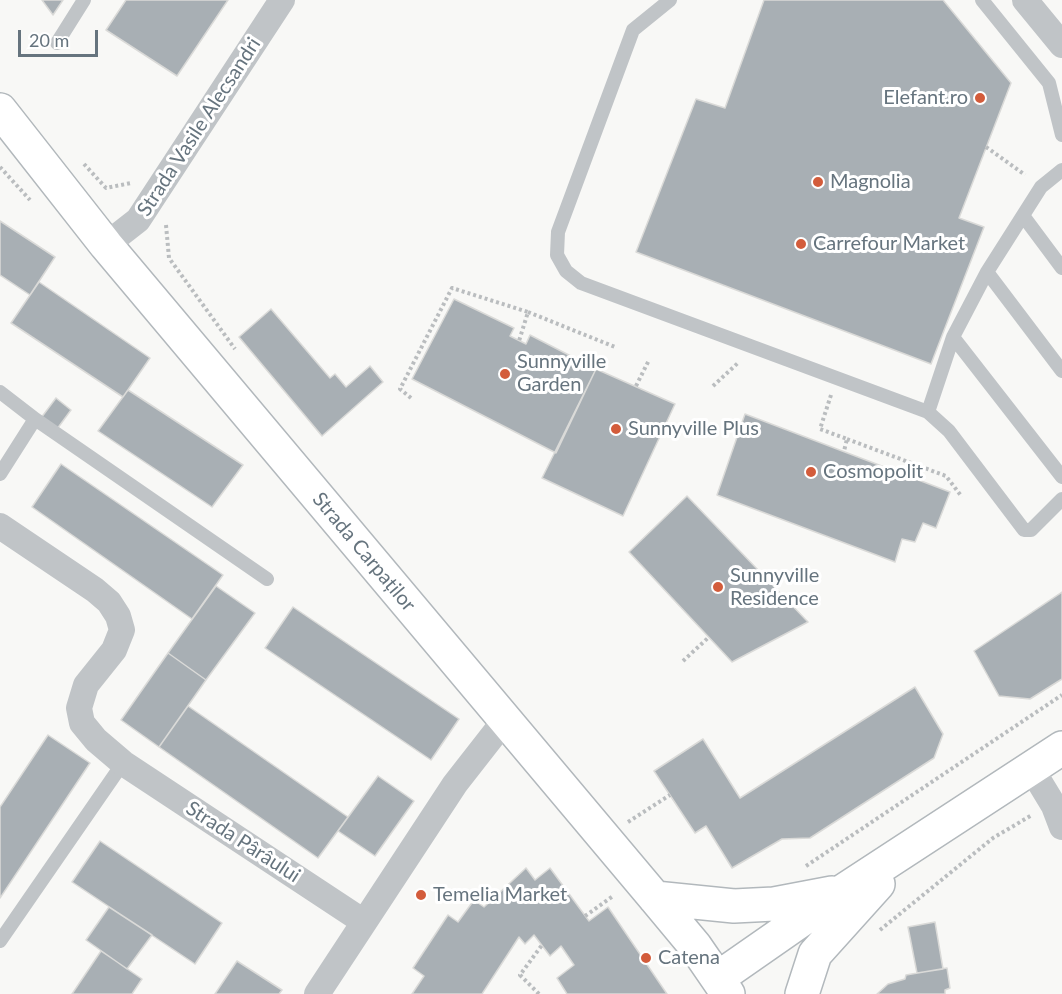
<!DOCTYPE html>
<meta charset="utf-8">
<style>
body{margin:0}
#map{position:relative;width:1062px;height:994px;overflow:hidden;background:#f8f8f6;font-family:Lato,sans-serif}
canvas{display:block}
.scale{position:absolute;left:18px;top:30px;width:80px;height:27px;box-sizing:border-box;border:3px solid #66747e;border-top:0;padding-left:8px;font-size:18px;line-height:21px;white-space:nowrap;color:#66747e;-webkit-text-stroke:4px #fff;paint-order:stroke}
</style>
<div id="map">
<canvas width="1062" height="994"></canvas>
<div class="scale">20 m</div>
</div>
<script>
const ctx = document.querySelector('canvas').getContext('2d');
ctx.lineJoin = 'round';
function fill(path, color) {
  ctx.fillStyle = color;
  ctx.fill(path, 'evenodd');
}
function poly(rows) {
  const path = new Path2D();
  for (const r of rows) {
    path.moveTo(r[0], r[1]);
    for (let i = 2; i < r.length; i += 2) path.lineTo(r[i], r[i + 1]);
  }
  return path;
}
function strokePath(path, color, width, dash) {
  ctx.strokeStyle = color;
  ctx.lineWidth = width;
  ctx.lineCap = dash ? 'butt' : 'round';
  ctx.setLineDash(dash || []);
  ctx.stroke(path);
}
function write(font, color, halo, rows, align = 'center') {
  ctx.font = font + ' Lato,sans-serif';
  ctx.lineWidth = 6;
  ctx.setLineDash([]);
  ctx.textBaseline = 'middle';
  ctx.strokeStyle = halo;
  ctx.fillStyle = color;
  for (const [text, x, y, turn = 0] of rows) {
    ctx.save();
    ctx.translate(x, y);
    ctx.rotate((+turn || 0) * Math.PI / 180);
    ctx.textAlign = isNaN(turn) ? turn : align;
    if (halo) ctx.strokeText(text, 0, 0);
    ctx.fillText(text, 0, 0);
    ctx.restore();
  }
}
const building = poly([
 [42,0,63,0,53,15,42,0],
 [126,0,228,0,177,76,106,30,126,0],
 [764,0,943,0,1011,83,959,218,984,227,931,364,636,252,696,99,725,108,764,0],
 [0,221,55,257,30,295,0,275,0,221],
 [39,282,150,358,123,397,11,323,39,282],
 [454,299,514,328,510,336,526,344,530,335,596,369,556,453,412,379,454,299],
 [271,309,330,378,335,374,346,387,370,366,383,382,322,436,239,337,271,309],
 [596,369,675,404,623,516,542,478,596,369],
 [128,390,243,465,212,507,98,431,128,390],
 [56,398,71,410,57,429,41,418,56,398],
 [745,414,950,492,936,528,923,523,915,542,902,539,895,562,717,495,745,414],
 [61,464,223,575,192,619,32,507,61,464],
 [687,496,808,622,732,662,629,552,687,496],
 [216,586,255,613,206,680,168,653,216,586],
 [1062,592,1062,679,1030,699,999,696,974,651,1062,592],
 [293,607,459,719,431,760,265,648,293,607],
 [168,653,206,680,159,747,121,720,168,653],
 [915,687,943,734,934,758,810,838,782,839,732,868,706,826,695,833,654,771,703,739,740,798,915,687],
 [188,706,348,817,318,858,159,747,188,706],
 [48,735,90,763,0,898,0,807,48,735],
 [378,776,414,801,375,856,338,831,378,776],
 [100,841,222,923,195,964,72,882,100,841],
 [526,868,535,880,550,868,589,921,608,907,667,994,567,994,557,978,574,965,561,946,550,956,534,935,525,944,519,937,482,994,412,994,424,976,413,968,448,915,458,922,474,900,484,907,526,868],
 [109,907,152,935,127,969,86,940,109,907],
 [935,922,943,969,917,973,908,927,935,922],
 [101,951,142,979,132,994,72,994,101,951],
 [237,961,282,990,279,994,215,994,237,961],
 [947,968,950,988,945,990,945,994,877,994,888,984,905,979,906,975,947,968]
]);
fill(building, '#a8afb4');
strokePath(building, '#dadad8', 1.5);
const secondary = poly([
 [0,110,106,245,655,898,695,946,728,994],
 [655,898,734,906,774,904,832,893],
 [718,978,843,891,1062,748],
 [802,994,815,954,878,884]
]);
strokePath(secondary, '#b2b8bc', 36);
strokePath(poly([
 [986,147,1025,175],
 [84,164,106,188,131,183],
 [0,167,30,200],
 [166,225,169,258,235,349],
 [528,312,615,347],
 [636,386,649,360],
 [713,386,739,362],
 [831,395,820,429,847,439,844,451],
 [411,398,400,389,452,288,528,312,519,341],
 [847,439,946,476,962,497],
 [683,661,709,637],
 [628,822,670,795],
 [806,866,1062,695],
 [585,916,613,896],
 [880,930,993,838,1032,815],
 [539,994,520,975,542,945]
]), '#babdbf', 4, [3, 3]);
strokePath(poly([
 [670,0,633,30,558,232,557,255,566,271,581,283,928,412,949,431,1024,530,1031,530,1062,499],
 [982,0,1049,83,1062,135],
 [57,43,84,0],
 [1062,170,1041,187,987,272,953,337,1062,477],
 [1024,217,1062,268],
 [987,272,1062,371],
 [0,392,35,419,0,474],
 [928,412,953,337],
 [35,419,267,579],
 [0,941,123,763]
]), '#c0c4c7', 14);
strokePath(poly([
 [1025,0,1062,45],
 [106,245,138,220,282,0],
 [0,526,95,590,109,602,118,616,122,630,114,650,86,685,79,708,82,723,96,740,123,763,364,922],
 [1031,768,1054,806,1062,827],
 [317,994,455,784,505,720]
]), '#c0c4c7', 26);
strokePath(secondary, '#fff', 33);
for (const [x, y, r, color] of [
 [980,98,6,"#d35c3b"],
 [818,182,6,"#d35c3b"],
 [801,244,6,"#d35c3b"],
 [505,374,6,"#d35c3b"],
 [616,429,6,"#d35c3b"],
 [811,472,6,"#d35c3b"],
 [718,587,6,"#d35c3b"],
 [421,895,6,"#d35c3b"],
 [646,958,6,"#d35c3b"]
]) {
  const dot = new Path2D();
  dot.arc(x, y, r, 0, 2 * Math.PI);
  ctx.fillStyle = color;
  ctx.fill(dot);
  strokePath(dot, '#fff', 2);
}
write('20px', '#66747e', '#fff', [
 ["Elefant.ro",968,98,"right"],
 ["Magnolia",830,182],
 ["Carrefour Market",813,244],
 ["Sunnyville",517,362],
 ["Garden",517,385],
 ["Sunnyville Plus",628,429],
 ["Cosmopolit",823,472],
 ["Sunnyville",730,576],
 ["Residence",730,599],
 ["Temelia Market",433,895],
 ["Catena",658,958]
], 'left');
write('20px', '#66747e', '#fff', [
 ["Strada Vasile Alecsandri",199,127,-57],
 ["Strada Carpaților",364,552,50],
 ["Strada Pârâului",243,842,33]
]);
</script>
